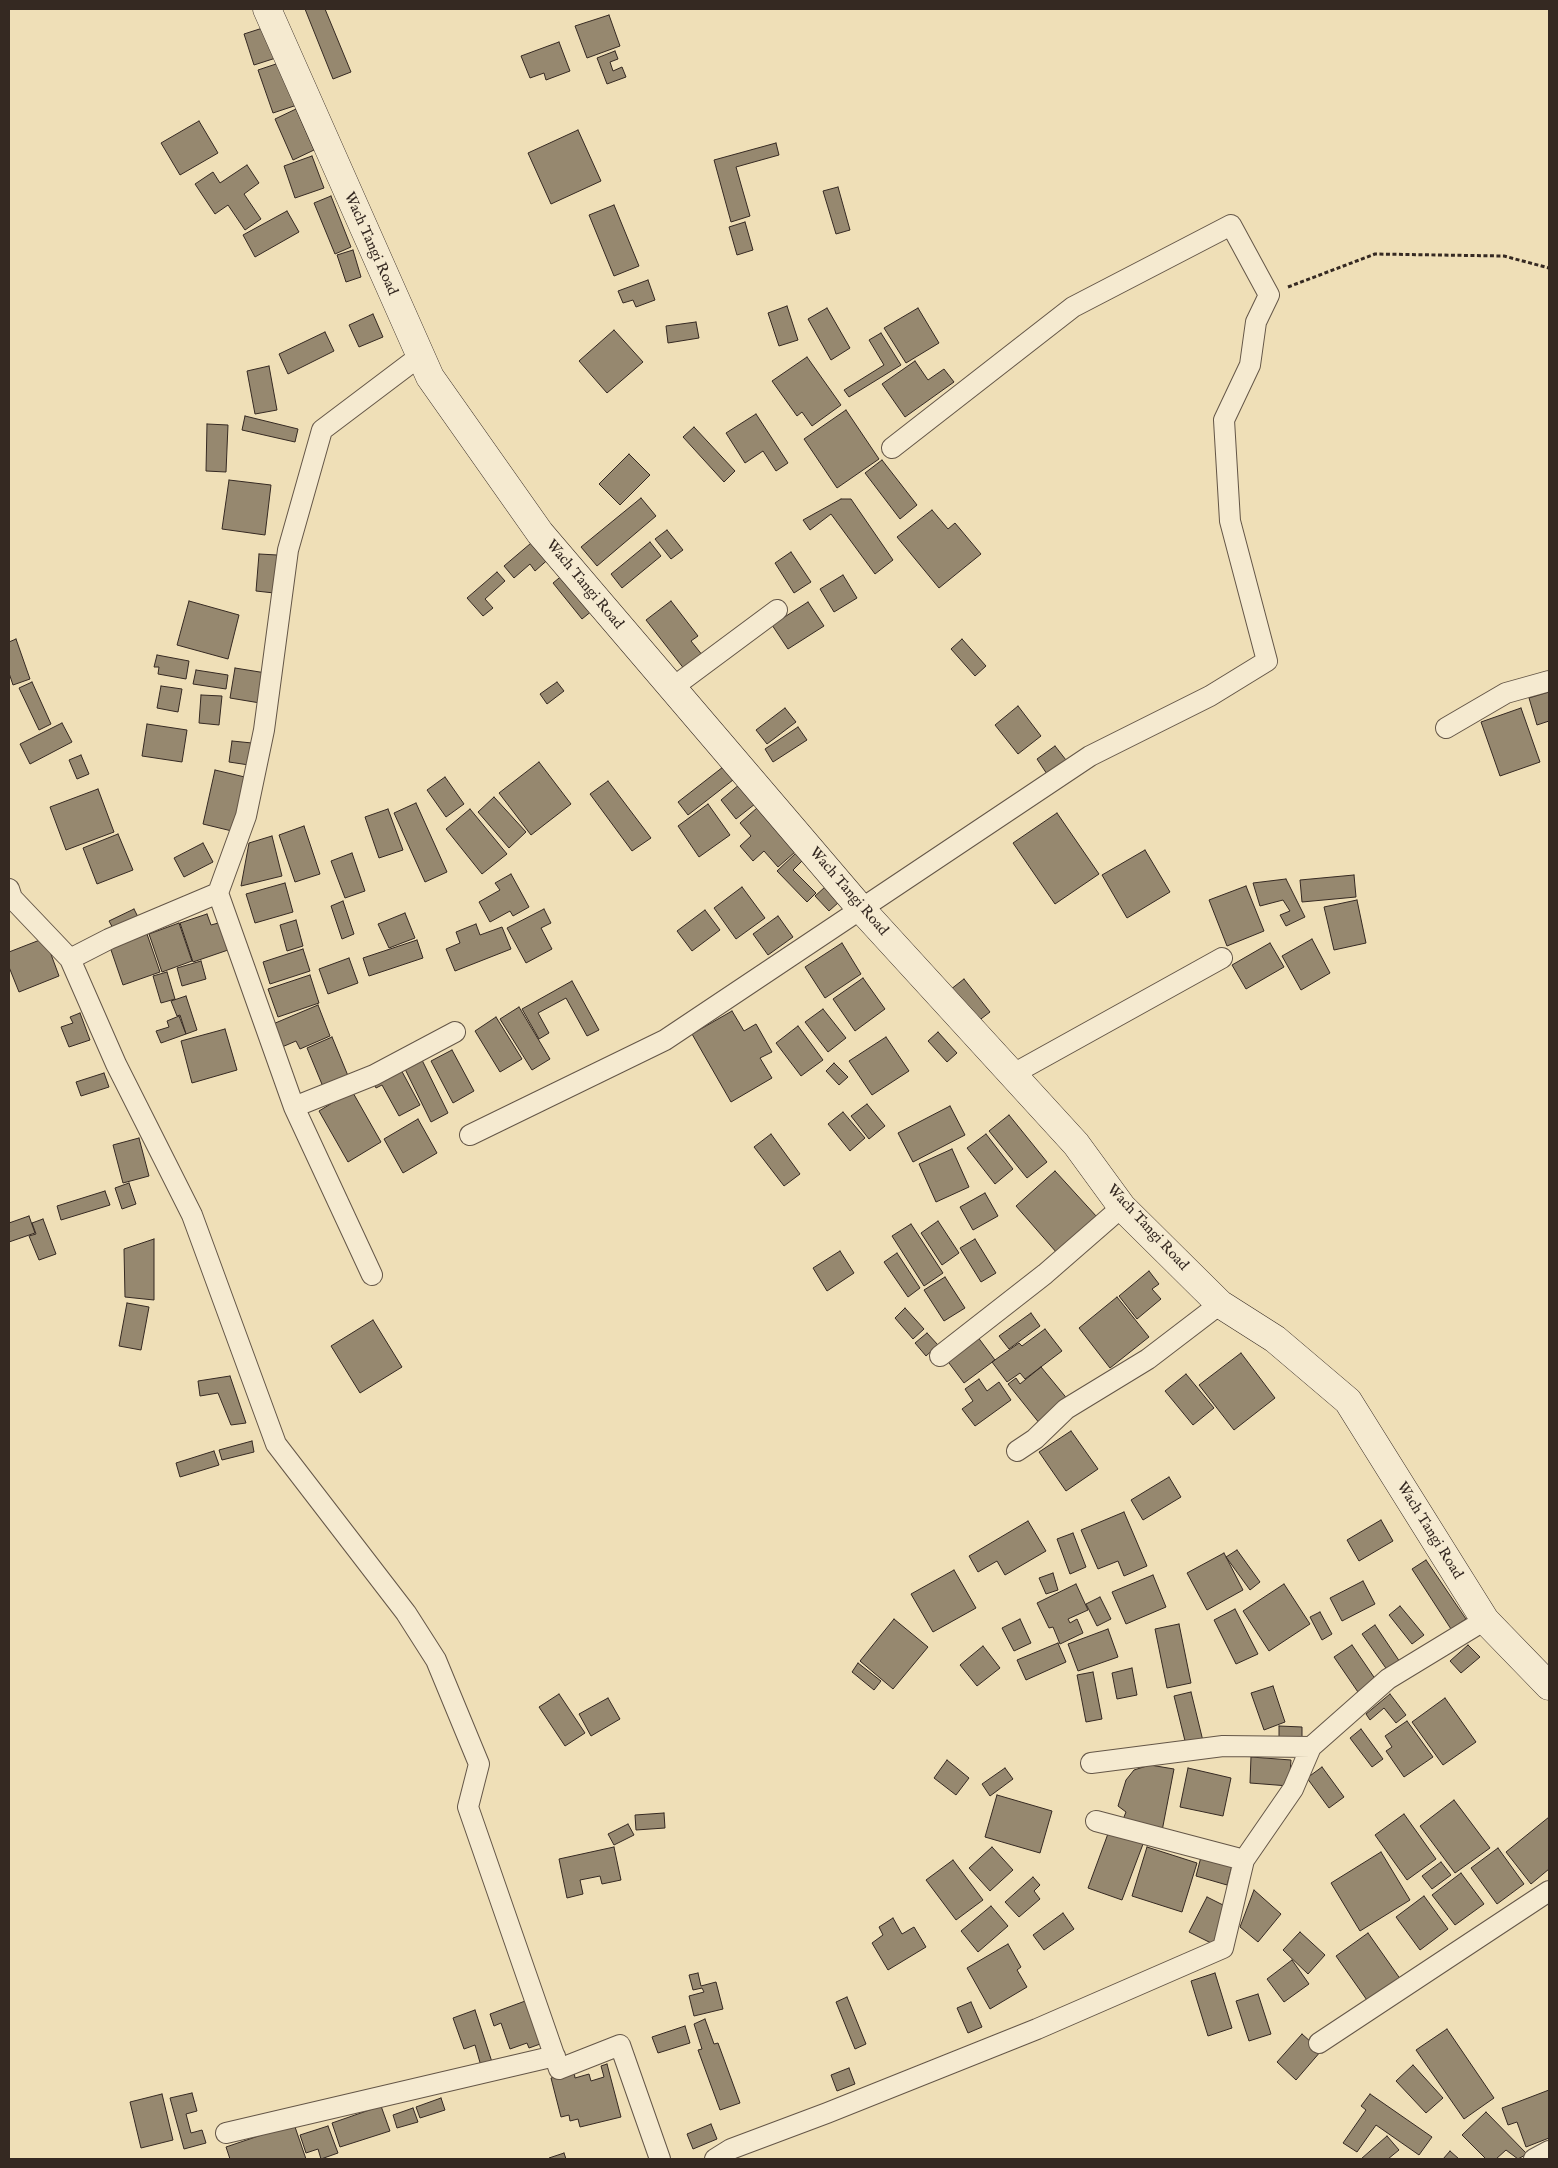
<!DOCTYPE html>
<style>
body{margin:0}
#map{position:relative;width:1558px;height:2168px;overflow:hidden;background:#efdfb7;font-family:"IM FELL English",serif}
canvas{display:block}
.frame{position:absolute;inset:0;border:10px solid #352922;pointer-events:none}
</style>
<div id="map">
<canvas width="1558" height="2168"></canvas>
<div class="frame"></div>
</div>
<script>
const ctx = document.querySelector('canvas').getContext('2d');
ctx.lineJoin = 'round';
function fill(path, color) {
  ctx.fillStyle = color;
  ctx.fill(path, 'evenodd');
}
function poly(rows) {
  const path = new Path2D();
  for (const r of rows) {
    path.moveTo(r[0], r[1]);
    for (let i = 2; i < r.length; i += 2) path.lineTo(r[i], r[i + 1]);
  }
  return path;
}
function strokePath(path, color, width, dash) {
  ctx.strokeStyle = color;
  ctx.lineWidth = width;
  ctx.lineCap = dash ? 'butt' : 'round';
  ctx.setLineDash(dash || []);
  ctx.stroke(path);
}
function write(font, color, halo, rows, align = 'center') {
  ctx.font = font + ' "IM FELL English",serif';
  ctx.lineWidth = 4.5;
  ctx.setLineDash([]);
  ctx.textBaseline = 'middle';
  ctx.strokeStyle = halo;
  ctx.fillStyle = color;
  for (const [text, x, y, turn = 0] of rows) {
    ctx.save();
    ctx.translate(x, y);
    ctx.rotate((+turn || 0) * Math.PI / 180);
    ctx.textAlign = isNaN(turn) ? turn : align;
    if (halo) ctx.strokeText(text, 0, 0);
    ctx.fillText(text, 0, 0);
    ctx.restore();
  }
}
const building = poly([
 [305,9,325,9,351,72,333,79,305,9],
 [609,15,620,46,587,58,575,26,609,15],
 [272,25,282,56,254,65,244,34,272,25],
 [559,42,570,71,546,80,544,73,530,78,521,56,559,42],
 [615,51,618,59,610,62,613,71,622,67,626,77,607,84,597,58,615,51],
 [285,61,300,104,273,113,258,70,285,61],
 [296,109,314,150,293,160,275,119,296,109],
 [199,121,218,153,180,175,161,143,199,121],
 [578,130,601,181,551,204,528,153,578,130],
 [776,143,779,155,736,167,750,216,731,222,714,160,776,143],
 [312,156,324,188,295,198,284,166,312,156],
 [247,165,259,183,244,194,261,219,245,230,228,205,215,214,195,184,213,172,220,183,247,165],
 [838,187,850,230,836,234,823,191,838,187],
 [331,196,351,247,335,254,314,203,331,196],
 [614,205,639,266,614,276,589,215,614,205],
 [287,211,299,232,255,257,243,235,287,211],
 [745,222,753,250,737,255,729,227,745,222],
 [353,250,361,277,346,282,337,255,353,250],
 [648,280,655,300,636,307,633,300,623,303,618,291,648,280],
 [787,306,798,340,779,346,768,313,787,306],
 [827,308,850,348,831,360,808,319,827,308],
 [918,308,939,343,906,363,884,328,918,308],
 [373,314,383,337,359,347,349,325,373,314],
 [696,322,699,338,668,343,666,326,696,322],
 [614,330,643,362,607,393,579,361,614,330],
 [325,332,334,351,288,374,279,354,325,332],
 [881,333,901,365,849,397,844,390,884,365,869,340,881,333],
 [807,357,841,405,812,426,802,412,797,416,772,381,807,357],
 [915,361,928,380,944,369,954,382,905,417,882,384,915,361],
 [269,366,277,410,255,414,247,371,269,366],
 [846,410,879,459,837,488,804,439,846,410],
 [756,414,788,463,776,471,763,451,745,463,726,433,756,414],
 [245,416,298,429,295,442,242,430,245,416],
 [207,424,228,425,226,472,206,471,207,424],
 [694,427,735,471,724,482,683,437,694,427],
 [629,454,650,475,620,505,599,484,629,454],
 [882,460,917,505,900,519,865,473,882,460],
 [229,480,271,485,265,535,222,529,229,480],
 [641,498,656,516,597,566,581,547,641,498],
 [841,499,851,499,893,560,875,574,831,514,810,530,803,520,841,499],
 [932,510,948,529,955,523,981,554,939,588,897,537,932,510],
 [667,530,683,550,671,559,655,539,667,530],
 [537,538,552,556,535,571,530,564,514,578,504,566,537,538],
 [650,542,661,556,622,588,611,574,650,542],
 [791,552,811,582,794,593,775,563,791,552],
 [259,554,277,555,274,593,256,591,259,554],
 [497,572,505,581,485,599,493,608,483,616,467,598,497,572],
 [564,574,593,610,582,619,553,583,564,574],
 [843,575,857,598,834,612,820,589,843,575],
 [189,601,239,615,228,659,177,645,189,601],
 [671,601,698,636,691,641,703,656,685,670,646,620,671,601],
 [808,602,824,626,788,649,772,625,808,602],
 [16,639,30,679,13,685,9,673,9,642,16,639],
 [962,639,986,666,975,676,951,649,962,639],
 [157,655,189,661,186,679,158,674,159,667,154,667,157,655],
 [235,668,266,673,260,703,230,698,235,668],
 [196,670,228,675,226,689,193,684,196,670],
 [32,682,51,724,39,730,19,688,32,682],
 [557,682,564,691,547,704,540,694,557,682],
 [161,686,182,689,178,712,157,708,161,686],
 [1549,692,1549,721,1537,725,1529,698,1549,692],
 [201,695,222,696,219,725,199,723,201,695],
 [1018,706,1041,736,1018,754,995,725,1018,706],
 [785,708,796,722,767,744,756,730,785,708],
 [1521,708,1540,762,1500,776,1481,722,1521,708],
 [62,723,72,742,30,764,20,744,62,723],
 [147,724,187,730,182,762,142,756,147,724],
 [798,727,807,740,773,762,765,749,798,727],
 [232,741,252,743,249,765,229,762,232,741],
 [1055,746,1066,760,1047,774,1037,759,1055,746],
 [81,755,89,774,77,779,69,760,81,755],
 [539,762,571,804,531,835,499,793,539,762],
 [723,767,733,780,688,815,678,802,723,767],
 [215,770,249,778,236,832,203,824,215,770],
 [445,777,464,804,446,817,427,790,445,777],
 [608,781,651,838,632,851,590,794,608,781],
 [740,784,755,804,736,819,721,800,740,784],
 [98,789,114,832,66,850,50,807,98,789],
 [494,797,526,832,509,848,478,812,494,797],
 [416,803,447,872,425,882,394,813,416,803],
 [708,804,730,835,699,857,678,826,708,804],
 [757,808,795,852,778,867,764,851,753,861,740,846,751,836,740,823,757,808],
 [388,809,403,850,379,858,365,817,388,809],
 [470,809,507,854,482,874,446,829,470,809],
 [1057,813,1099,874,1055,904,1013,843,1057,813],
 [304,826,320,874,295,882,279,835,304,826],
 [118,834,133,870,97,884,83,848,118,834],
 [272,836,282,876,241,886,249,843,272,836],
 [203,843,213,862,184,877,174,858,203,843],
 [1145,850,1170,892,1127,918,1102,875,1145,850],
 [352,853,365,891,345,898,331,861,352,853],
 [796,853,803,860,793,870,816,893,807,902,777,871,796,853],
 [511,874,529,907,513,916,510,911,490,922,479,902,500,890,495,883,511,874],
 [1354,875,1356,897,1302,902,1300,880,1354,875],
 [1286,879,1305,917,1286,926,1280,915,1290,911,1283,900,1260,906,1253,883,1286,879],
 [285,883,293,912,255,923,246,894,285,883],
 [1246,886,1264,931,1227,946,1209,900,1246,886],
 [742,887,765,918,736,939,714,908,742,887],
 [825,887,839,902,829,911,815,896,825,887],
 [1357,900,1366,943,1334,950,1324,907,1357,900],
 [343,901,354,934,342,939,331,906,343,901],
 [134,909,140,921,115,932,109,921,134,909],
 [544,909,551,923,541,928,552,949,526,963,507,928,544,909],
 [705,910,720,930,692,951,677,931,705,910],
 [405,913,415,938,389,948,378,924,405,913],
 [207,914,211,925,222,922,231,949,193,962,180,923,207,914],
 [778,916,793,937,768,955,753,934,778,916],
 [296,920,303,946,287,951,280,925,296,920],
 [179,923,192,961,162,972,149,934,179,923],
 [476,924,480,935,502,927,511,949,455,971,446,949,460,943,456,932,476,924],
 [147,934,160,972,123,985,110,947,147,934],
 [45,938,59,976,19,992,9,967,9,952,45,938],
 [1312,939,1330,973,1301,990,1282,956,1312,939],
 [417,940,423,958,369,976,363,958,417,940],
 [842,943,861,974,825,998,805,967,842,943],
 [1270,943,1284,967,1246,989,1232,965,1270,943],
 [303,949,310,971,270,984,263,962,303,949],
 [349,958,358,983,328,994,319,969,349,958],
 [201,961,206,979,182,986,177,968,201,961],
 [167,972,175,999,161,1003,153,976,167,972],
 [310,975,319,1003,278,1017,268,989,310,975],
 [863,978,885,1009,855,1031,833,999,863,978],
 [964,979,990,1012,977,1022,946,993,964,979],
 [572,981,599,1030,587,1036,566,998,538,1013,549,1033,539,1039,522,1009,572,981],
 [186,996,197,1030,186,1034,180,1015,177,1016,171,1001,186,996],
 [318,1005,330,1036,300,1049,296,1041,282,1047,273,1024,318,1005],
 [519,1007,550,1059,532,1070,500,1019,519,1007],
 [823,1009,846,1038,828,1052,805,1022,823,1009],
 [732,1011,744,1031,756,1024,772,1052,760,1058,772,1078,731,1102,692,1034,732,1011],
 [80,1013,90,1040,69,1047,61,1027,73,1023,70,1017,80,1013],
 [179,1016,186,1034,161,1043,156,1031,169,1027,167,1021,179,1016],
 [496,1017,522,1059,500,1072,475,1031,496,1017],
 [798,1026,823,1060,801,1076,776,1043,798,1026],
 [225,1029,237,1070,192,1083,181,1041,225,1029],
 [938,1032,957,1053,947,1062,928,1041,938,1032],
 [332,1037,351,1083,326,1094,307,1048,332,1037],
 [886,1037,909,1071,872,1095,849,1061,886,1037],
 [452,1050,474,1091,453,1103,431,1061,452,1050],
 [421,1058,448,1113,431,1122,404,1067,421,1058],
 [834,1063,848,1077,839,1085,826,1071,834,1063],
 [399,1066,420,1105,399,1116,382,1085,376,1088,372,1080,399,1066],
 [104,1073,109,1087,81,1096,76,1082,104,1073],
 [352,1091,381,1142,348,1162,319,1111,352,1091],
 [867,1104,885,1126,869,1139,851,1116,867,1104],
 [950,1106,965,1135,913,1162,898,1133,950,1106],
 [843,1112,865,1138,850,1151,828,1124,843,1112],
 [1009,1115,1047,1162,1027,1178,989,1131,1009,1115],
 [418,1119,437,1153,403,1173,384,1139,418,1119],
 [771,1134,800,1174,784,1186,754,1147,771,1134],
 [986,1134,1013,1169,995,1184,967,1148,986,1134],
 [139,1138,149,1176,123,1183,113,1145,139,1138],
 [952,1149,969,1187,936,1202,919,1164,952,1149],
 [1055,1171,1097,1217,1057,1253,1016,1206,1055,1171],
 [129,1183,136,1204,122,1209,115,1188,129,1183],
 [105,1191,110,1205,61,1220,57,1206,105,1191],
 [985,1193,998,1216,973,1230,960,1207,985,1193],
 [29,1216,35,1233,9,1242,9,1223,29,1216],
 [43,1219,56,1254,39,1260,29,1236,36,1234,32,1223,43,1219],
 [938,1221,959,1253,942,1265,921,1233,938,1221],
 [911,1224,943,1273,924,1286,892,1236,911,1224],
 [154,1239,154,1300,125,1297,124,1249,154,1239],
 [975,1239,996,1273,981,1282,960,1248,975,1239],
 [840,1251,854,1273,827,1291,813,1268,840,1251],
 [897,1253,920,1288,908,1297,884,1262,897,1253],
 [1149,1271,1159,1284,1152,1289,1161,1299,1137,1319,1119,1296,1149,1271],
 [945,1277,965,1308,944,1321,924,1290,945,1277],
 [1117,1297,1149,1337,1110,1368,1079,1328,1117,1297],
 [127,1303,149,1307,141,1350,119,1346,127,1303],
 [905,1308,924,1329,913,1339,895,1318,905,1308],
 [1031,1313,1040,1326,1009,1349,999,1336,1031,1313],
 [373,1320,402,1367,360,1393,331,1346,373,1320],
 [1045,1329,1062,1351,1025,1379,1020,1373,1007,1382,992,1362,1019,1343,1022,1346,1045,1329],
 [927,1333,938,1345,926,1356,915,1343,927,1333],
 [977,1336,995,1360,964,1383,946,1359,977,1336],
 [1241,1353,1275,1398,1234,1430,1199,1385,1241,1353],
 [1041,1367,1069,1401,1040,1424,1008,1384,1016,1378,1020,1384,1041,1367],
 [1186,1374,1214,1408,1193,1425,1165,1391,1186,1374],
 [230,1376,246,1423,231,1425,218,1393,200,1396,198,1381,230,1376],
 [979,1379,987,1391,999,1382,1011,1400,975,1426,962,1409,973,1401,965,1389,979,1379],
 [1071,1431,1098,1469,1066,1491,1039,1452,1071,1431],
 [252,1441,254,1452,222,1460,219,1450,252,1441],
 [214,1451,219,1465,180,1477,176,1463,214,1451],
 [1169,1477,1181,1497,1143,1520,1131,1500,1169,1477],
 [1124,1512,1147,1566,1124,1576,1118,1561,1098,1569,1081,1530,1124,1512],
 [1381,1520,1393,1541,1359,1561,1347,1540,1381,1520],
 [1028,1521,1046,1551,1005,1575,997,1561,978,1572,969,1556,1028,1521],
 [1073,1533,1086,1567,1070,1574,1057,1539,1073,1533],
 [1237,1550,1260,1582,1250,1590,1226,1557,1237,1550],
 [1224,1553,1243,1590,1207,1610,1187,1573,1224,1553],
 [1426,1560,1466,1619,1451,1629,1412,1569,1426,1560],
 [954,1570,976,1608,933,1632,911,1594,954,1570],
 [1053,1573,1058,1590,1046,1594,1039,1578,1053,1573],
 [1153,1575,1166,1607,1126,1624,1112,1592,1153,1575],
 [1363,1581,1375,1604,1342,1621,1330,1598,1363,1581],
 [1076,1584,1088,1610,1068,1619,1070,1623,1077,1619,1083,1633,1060,1644,1053,1627,1049,1628,1037,1603,1076,1584],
 [1284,1584,1310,1624,1269,1651,1243,1611,1284,1584],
 [1100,1597,1111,1619,1097,1626,1086,1604,1100,1597],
 [1400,1606,1424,1635,1412,1644,1389,1615,1400,1606],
 [1235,1609,1258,1654,1236,1664,1214,1620,1235,1609],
 [1320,1612,1332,1634,1322,1640,1310,1617,1320,1612],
 [894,1619,928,1647,893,1689,860,1661,894,1619],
 [1020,1619,1031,1643,1014,1651,1002,1628,1020,1619],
 [1179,1624,1191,1683,1167,1688,1155,1629,1179,1624],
 [1375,1625,1402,1665,1390,1674,1362,1634,1375,1625],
 [1108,1629,1118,1657,1078,1671,1068,1644,1108,1629],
 [1058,1643,1066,1662,1026,1680,1017,1660,1058,1643],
 [1352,1645,1378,1683,1360,1695,1334,1657,1352,1645],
 [1468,1645,1480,1657,1461,1673,1450,1661,1468,1645],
 [983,1646,1000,1668,977,1686,960,1665,983,1646],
 [858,1663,881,1681,874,1690,852,1672,858,1663],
 [1132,1668,1137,1695,1117,1699,1112,1673,1132,1668],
 [1093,1672,1102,1719,1086,1722,1077,1675,1093,1672],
 [1273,1686,1285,1722,1264,1730,1251,1693,1273,1686],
 [1191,1692,1203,1741,1186,1745,1174,1696,1191,1692],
 [559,1694,585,1733,565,1746,539,1707,559,1694],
 [1390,1694,1406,1715,1396,1723,1384,1708,1370,1720,1366,1714,1390,1694],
 [608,1698,620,1719,591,1736,579,1714,608,1698],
 [1445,1698,1476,1742,1443,1765,1412,1722,1445,1698],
 [1407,1721,1433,1757,1404,1777,1386,1751,1392,1747,1385,1736,1407,1721],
 [1279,1726,1302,1727,1302,1740,1279,1739,1279,1726],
 [1361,1729,1383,1759,1372,1767,1350,1738,1361,1729],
 [1251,1757,1291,1760,1289,1786,1250,1783,1251,1757],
 [947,1760,969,1778,956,1795,934,1778,947,1760],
 [1150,1765,1174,1769,1162,1831,1122,1822,1126,1812,1118,1806,1126,1780,1134,1770,1150,1765],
 [1322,1767,1344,1797,1329,1808,1307,1778,1322,1767],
 [1005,1768,1013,1779,990,1796,982,1784,1005,1768],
 [1188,1768,1231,1778,1223,1816,1180,1807,1188,1768],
 [997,1795,1052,1811,1040,1853,985,1837,997,1795],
 [1454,1800,1490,1848,1455,1873,1420,1826,1454,1800],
 [664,1813,665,1828,636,1830,635,1815,664,1813],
 [1404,1814,1436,1859,1407,1880,1375,1835,1404,1814],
 [1549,1817,1549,1869,1531,1884,1506,1852,1549,1817],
 [628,1824,634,1835,614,1845,608,1834,628,1824],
 [1109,1831,1143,1844,1122,1900,1088,1888,1109,1831],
 [614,1847,621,1880,602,1884,600,1876,580,1880,583,1894,567,1898,559,1859,614,1847],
 [992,1847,1013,1870,990,1891,969,1868,992,1847],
 [1147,1847,1197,1863,1182,1912,1132,1896,1147,1847],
 [1498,1848,1524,1884,1497,1904,1471,1868,1498,1848],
 [1381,1852,1410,1900,1360,1931,1331,1883,1381,1852],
 [1201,1857,1232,1866,1227,1885,1196,1876,1201,1857],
 [953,1860,983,1900,956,1920,926,1880,953,1860],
 [1441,1862,1451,1875,1432,1889,1422,1876,1441,1862],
 [1461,1873,1484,1904,1455,1925,1432,1895,1461,1873],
 [1033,1877,1040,1885,1034,1891,1040,1899,1019,1917,1005,1902,1033,1877],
 [1254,1890,1281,1914,1258,1942,1240,1927,1254,1890],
 [1424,1896,1448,1929,1420,1950,1396,1917,1424,1896],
 [1207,1897,1231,1909,1213,1944,1189,1932,1207,1897],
 [991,1906,1008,1926,978,1952,961,1931,991,1906],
 [1063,1913,1074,1929,1044,1950,1033,1935,1063,1913],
 [893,1918,902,1934,914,1927,926,1947,888,1970,872,1943,883,1935,879,1927,893,1918],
 [1300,1932,1325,1955,1308,1974,1283,1950,1300,1932],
 [1368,1933,1401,1980,1369,2003,1336,1956,1368,1933],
 [1008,1944,1021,1967,1017,1970,1027,1987,990,2009,967,1968,1008,1944],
 [1292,1960,1309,1984,1284,2002,1267,1979,1292,1960],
 [698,1973,701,1986,716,1982,723,2009,694,2016,689,1996,704,1992,702,1988,693,1990,689,1975,698,1973],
 [1215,1973,1232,2028,1208,2036,1191,1981,1215,1973],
 [1258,1994,1271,2034,1249,2041,1236,2001,1258,1994],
 [847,1997,866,2044,855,2049,836,2002,847,1997],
 [528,2000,543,2043,529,2048,527,2043,510,2049,501,2023,494,2026,490,2014,528,2000],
 [971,2002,982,2027,968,2033,957,2008,971,2002],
 [475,2010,492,2062,481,2066,475,2045,464,2049,453,2018,475,2010],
 [705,2019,714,2044,718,2043,740,2103,720,2110,698,2050,702,2049,694,2024,705,2019],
 [685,2026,690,2043,658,2053,652,2037,685,2026],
 [1447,2029,1494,2098,1464,2119,1416,2050,1447,2029],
 [1302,2034,1321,2051,1296,2080,1277,2062,1302,2034],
 [607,2064,621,2117,580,2127,578,2119,570,2121,569,2115,561,2117,551,2078,574,2072,575,2078,589,2074,591,2081,604,2077,601,2066,607,2064],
 [1413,2065,1443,2098,1426,2113,1396,2081,1413,2065],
 [849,2068,855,2084,837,2091,831,2075,849,2068],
 [1549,2090,1549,2138,1526,2147,1517,2122,1508,2125,1502,2108,1549,2090],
 [192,2093,197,2111,186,2114,191,2133,202,2130,206,2143,184,2149,170,2098,192,2093],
 [162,2094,173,2140,141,2148,130,2102,162,2094],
 [1370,2094,1432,2137,1419,2155,1376,2125,1357,2152,1343,2143,1366,2110,1361,2106,1370,2094],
 [441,2098,445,2110,420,2118,416,2107,441,2098],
 [381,2106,390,2131,340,2147,332,2123,381,2106],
 [413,2108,418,2122,397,2128,393,2115,413,2108],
 [1486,2112,1527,2154,1518,2159,1506,2150,1496,2159,1486,2159,1462,2135,1486,2112],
 [294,2124,306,2159,230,2159,226,2147,294,2124],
 [711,2124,717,2139,693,2149,687,2134,711,2124],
 [328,2126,338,2153,321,2159,318,2149,306,2153,300,2135,328,2126],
 [1387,2136,1399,2150,1388,2159,1361,2159,1387,2136],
 [1450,2151,1459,2159,1443,2159,1450,2151],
 [564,2153,566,2159,549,2159,549,2158,564,2153]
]);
fill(building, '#96886f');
strokePath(building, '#352922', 1);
const street = poly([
 [420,356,322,430,288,550,264,730,246,816,218,893,109,939,70,959,116,1064,192,1215,276,1444,406,1613,436,1660,479,1764,468,1807,559,2069,620,2045,660,2159],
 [672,688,777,610],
 [1446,728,1506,693,1549,681],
 [9,889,12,898,70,959],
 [218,893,294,1107,372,1275],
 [1013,1074,1222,958],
 [294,1107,374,1075,455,1032],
 [470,1135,665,1040,1090,756,1210,696,1267,661,1230,521,1224,420,1250,365,1256,322,1269,295,1231,225,1073,307,892,448],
 [940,1356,1045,1274,1122,1207],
 [1017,1451,1035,1439,1066,1409,1148,1359,1220,1304],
 [1091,1763,1223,1746,1311,1747],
 [1096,1821,1244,1860],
 [1319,2043,1549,1891],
 [226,2133,555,2056],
 [715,2159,731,2149,827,2113,1037,2029,1223,1948,1244,1860,1293,1789,1311,1747,1388,1679,1485,1620],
 [1534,2159,1549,2151]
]);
const secondary = poly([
 [267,9,430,377,540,533,862,910,1076,1144,1122,1207,1220,1304,1275,1339,1348,1401,1485,1620,1549,1686]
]);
strokePath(street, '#645647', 22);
strokePath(secondary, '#352922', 29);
strokePath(poly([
 [1288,287,1375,254,1504,256,1549,268]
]), '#352922', 3, [4, 2.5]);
strokePath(street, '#f5ead0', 20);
strokePath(secondary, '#f5ead0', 28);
write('15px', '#352922', '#f5ead0', [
 ["Wach Tangi Road",370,244,66],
 ["Wach Tangi Road",584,585,50],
 ["Wach Tangi Road",848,892,49],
 ["Wach Tangi Road",1147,1228,47],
 ["Wach Tangi Road",1429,1531,58]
]);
</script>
